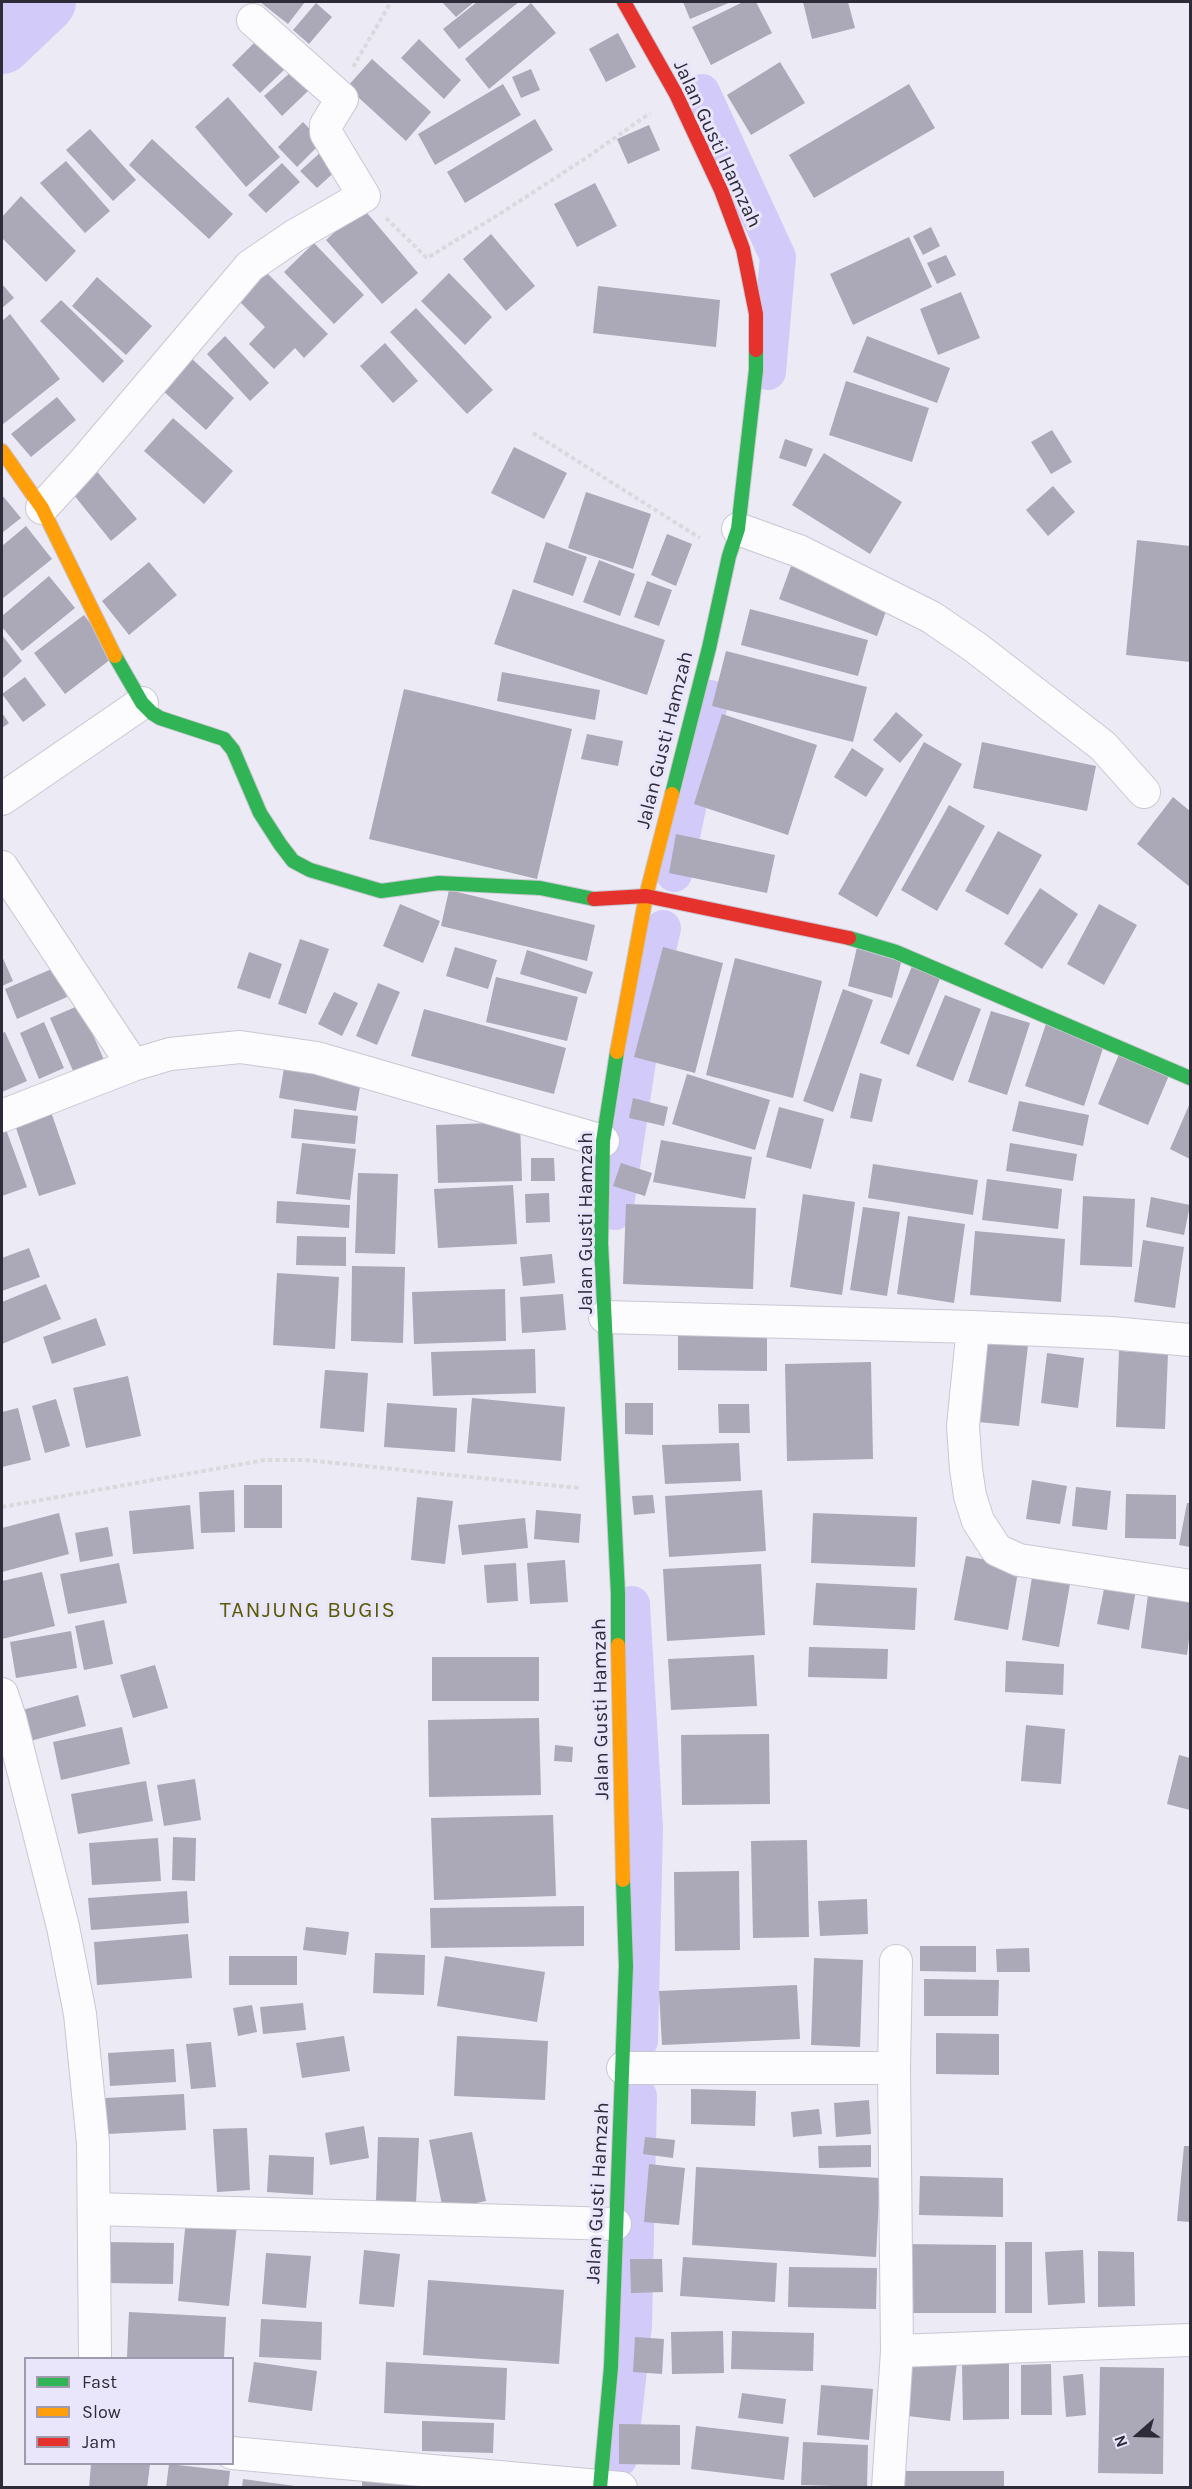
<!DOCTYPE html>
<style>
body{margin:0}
#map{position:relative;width:1192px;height:2489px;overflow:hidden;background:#eceaf5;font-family:Karla,sans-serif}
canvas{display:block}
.frame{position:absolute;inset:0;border:3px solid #2d2b38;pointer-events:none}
.legend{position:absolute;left:24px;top:2357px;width:210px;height:108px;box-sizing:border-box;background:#e9e5fa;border:2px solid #9e9bac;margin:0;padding:8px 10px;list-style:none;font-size:18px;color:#2d2b38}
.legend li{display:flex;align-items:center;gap:12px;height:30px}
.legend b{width:30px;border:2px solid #9e9bac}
.north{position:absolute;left:1108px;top:2405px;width:60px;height:60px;-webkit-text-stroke:4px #e9e5fa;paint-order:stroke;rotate:250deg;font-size:16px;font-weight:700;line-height:24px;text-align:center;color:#2d2b38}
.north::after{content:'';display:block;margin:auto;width:21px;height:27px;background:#2d2b38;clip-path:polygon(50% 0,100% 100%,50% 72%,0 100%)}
</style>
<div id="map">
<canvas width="1192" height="2489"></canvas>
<div class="frame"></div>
<ul class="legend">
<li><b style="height:8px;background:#30b455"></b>Fast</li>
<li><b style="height:8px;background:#ff9f0a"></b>Slow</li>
<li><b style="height:8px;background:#e5322d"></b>Jam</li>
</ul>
<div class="north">N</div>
</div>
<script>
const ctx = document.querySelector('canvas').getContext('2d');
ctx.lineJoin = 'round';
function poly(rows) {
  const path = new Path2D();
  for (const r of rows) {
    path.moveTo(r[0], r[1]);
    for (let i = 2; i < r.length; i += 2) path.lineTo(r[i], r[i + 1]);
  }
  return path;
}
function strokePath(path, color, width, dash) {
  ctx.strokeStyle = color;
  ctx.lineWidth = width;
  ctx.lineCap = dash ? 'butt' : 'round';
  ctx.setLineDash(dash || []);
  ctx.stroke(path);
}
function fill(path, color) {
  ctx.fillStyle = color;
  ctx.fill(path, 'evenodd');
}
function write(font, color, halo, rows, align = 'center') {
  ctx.font = font + ' Karla,sans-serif';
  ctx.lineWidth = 6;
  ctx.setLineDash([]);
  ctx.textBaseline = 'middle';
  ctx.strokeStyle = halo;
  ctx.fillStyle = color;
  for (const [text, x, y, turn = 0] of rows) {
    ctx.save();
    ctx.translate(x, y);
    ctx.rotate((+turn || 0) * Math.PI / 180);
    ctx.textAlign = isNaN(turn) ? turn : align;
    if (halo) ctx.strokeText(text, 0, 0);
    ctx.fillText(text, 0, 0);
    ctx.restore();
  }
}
strokePath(poly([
 [702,92,778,257,768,372],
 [674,874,711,698],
 [615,1212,649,989,663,928],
 [632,1604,645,1828,640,2041],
 [619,2459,634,2326,639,2096]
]), '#d2caf8', 36);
strokePath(poly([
 [2,44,46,2]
]), '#d2caf8', 60);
fill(poly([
 [260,2,305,2,288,24],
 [442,2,474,2,456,17],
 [477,2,519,2,459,49,443,29],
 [683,2,731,2,690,19],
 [743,2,756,2,772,33,711,65,692,27],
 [803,2,848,2,855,28,812,39],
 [316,3,332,17,309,44,293,30],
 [531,3,556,33,489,89,465,59],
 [618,33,636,67,606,82,589,49],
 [419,39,461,80,444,99,401,58],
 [257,40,285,69,260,93,232,65],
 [372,59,431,112,406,141,347,87],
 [780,62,805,103,751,135,727,95],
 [531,69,540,90,521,98,512,77],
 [291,72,308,91,282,116,264,96],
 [503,84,521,115,435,165,418,134],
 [909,84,935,128,814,198,789,155],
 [228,97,280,157,246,187,195,127],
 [535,119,553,150,465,203,447,172],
 [303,122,322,142,297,167,278,147],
 [649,125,660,150,628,164,617,139],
 [90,129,136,180,113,201,66,150],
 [152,139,233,214,209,239,129,165],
 [322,151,339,168,317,188,300,171],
 [66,161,110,211,85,233,40,183],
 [282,163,300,182,266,213,248,195],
 [595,183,617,226,577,247,554,204],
 [21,196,76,251,46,282,2,238,2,217],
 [362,207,418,273,382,304,326,240],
 [931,227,940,246,923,255,913,236],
 [491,234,535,286,506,311,463,259],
 [909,237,932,287,853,325,830,274],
 [314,243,364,295,334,324,284,272],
 [946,255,956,275,937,284,927,263],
 [265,271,328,334,304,358,295,348,274,369,249,344,265,327,237,299],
 [449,273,492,317,465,345,421,301],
 [97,277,152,326,126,355,72,306],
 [2,284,14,298,2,308],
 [598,286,720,300,716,347,593,333],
 [961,292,980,338,938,355,920,309],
 [61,300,124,361,103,383,40,321],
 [416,308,493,390,467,414,390,332],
 [10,314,60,379,2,425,2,321],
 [225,336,269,383,250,401,207,354],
 [867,336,950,368,937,403,853,372],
 [385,343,418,381,393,403,360,366],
 [190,357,234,398,206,430,161,389],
 [846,381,929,408,912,462,829,435],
 [57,397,76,420,31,457,11,434],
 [173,418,233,471,204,504,144,451],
 [1052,430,1072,462,1051,474,1031,442],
 [785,439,813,449,806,467,779,458],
 [514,447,567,473,544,519,491,493],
 [824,453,902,502,870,554,792,505],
 [94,468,137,519,111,541,69,489],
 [1053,486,1075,512,1048,536,1026,510],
 [586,492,651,514,633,569,568,548],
 [2,495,21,518,2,533],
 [26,526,52,559,2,599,2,546],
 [667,534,692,544,676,586,651,575],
 [1137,540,1190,546,1190,662,1126,655],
 [546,542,587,557,573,596,533,582],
 [599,560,635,574,620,616,583,602],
 [149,562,177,595,129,635,102,601],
 [791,566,889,603,877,636,779,599],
 [49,576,75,608,22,651,2,627,2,616],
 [647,581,672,590,659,626,634,617],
 [513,589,665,640,647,695,494,644],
 [750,609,868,640,858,676,741,645],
 [84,615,115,656,65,694,34,653],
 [2,635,22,661,2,679],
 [726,651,867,687,853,742,712,706],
 [502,672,600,690,595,720,497,701],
 [25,677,46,705,23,722,2,694],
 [404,689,572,729,537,879,369,839],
 [896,712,923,735,900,763,873,740],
 [2,713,9,723,2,728],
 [722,714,817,745,788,835,694,804],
 [587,734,623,741,618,766,581,759],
 [924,742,962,764,877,917,838,894],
 [982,742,1096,766,1087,811,973,788],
 [852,748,884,769,866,797,834,777],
 [1173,797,1190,811,1190,887,1137,844],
 [949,805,985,826,937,911,901,890],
 [998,831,1042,855,1008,915,965,891],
 [676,834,775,855,767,893,669,873],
 [1040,888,1078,914,1042,969,1004,944],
 [449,890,595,925,587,961,441,926],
 [400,904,440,921,423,963,383,946],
 [1099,904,1137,925,1104,985,1067,964],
 [300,939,329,949,306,1014,278,1004],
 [858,943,903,955,892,998,848,986],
 [455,947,497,960,488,989,446,976],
 [663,947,723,963,695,1073,634,1057],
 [527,950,593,972,586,994,520,974],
 [249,952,282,964,270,999,237,988],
 [2,956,13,981,2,986],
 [735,958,822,981,793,1098,706,1075],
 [913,964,941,976,909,1055,880,1043],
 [54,968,67,997,17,1019,5,989],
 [496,977,578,997,567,1041,486,1022],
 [378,983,400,992,377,1045,356,1036],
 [843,989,873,1000,833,1112,803,1101],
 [334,992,358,1003,342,1036,318,1024],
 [945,995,981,1009,953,1081,916,1066],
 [80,1005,104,1060,74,1073,50,1018],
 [424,1009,566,1048,554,1094,411,1056],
 [991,1011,1030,1023,1007,1095,968,1082],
 [1047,1021,1105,1042,1084,1106,1025,1086],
 [44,1022,64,1068,39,1079,20,1033],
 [5,1032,27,1081,2,1092,2,1033],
 [1120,1052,1170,1073,1148,1125,1098,1104],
 [284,1068,361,1081,356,1111,279,1098],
 [860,1073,882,1079,872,1122,850,1118],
 [687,1074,770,1100,755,1150,672,1124],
 [633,1098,668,1107,664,1126,629,1118],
 [1019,1101,1089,1115,1083,1146,1012,1131],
 [1190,1103,1190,1159,1170,1149],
 [779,1107,824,1119,811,1169,766,1157],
 [50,1109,76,1184,39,1196,14,1122],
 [294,1109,358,1116,355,1144,291,1138],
 [520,1122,522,1181,438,1183,436,1125],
 [4,1124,27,1187,2,1196,2,1126],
 [661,1140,752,1157,745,1199,653,1182],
 [302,1143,356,1149,350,1200,296,1194],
 [1010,1143,1077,1154,1073,1181,1006,1171],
 [531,1158,554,1158,555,1181,531,1181],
 [621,1163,652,1173,645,1196,613,1186],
 [873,1164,978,1180,973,1215,868,1198],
 [358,1173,398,1174,395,1254,355,1253],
 [987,1179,1062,1189,1058,1229,982,1220],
 [513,1185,517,1244,438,1248,434,1189],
 [549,1193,550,1222,526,1223,525,1194],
 [803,1194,855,1202,842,1295,790,1287],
 [1083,1196,1135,1199,1132,1267,1080,1265],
 [1151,1197,1190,1205,1184,1235,1146,1227],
 [277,1201,350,1205,349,1228,276,1223],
 [626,1204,756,1208,753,1289,623,1284],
 [863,1207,900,1212,887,1296,850,1290],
 [908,1216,965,1224,954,1303,897,1294],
 [975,1231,1065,1239,1061,1302,970,1295],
 [297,1236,346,1237,346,1266,296,1265],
 [1143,1240,1184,1247,1175,1308,1134,1302],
 [29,1248,40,1277,2,1291,2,1258],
 [552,1254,555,1283,523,1286,520,1257],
 [352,1266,405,1267,403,1343,351,1341],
 [277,1273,339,1277,335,1349,273,1345],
 [46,1284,61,1319,2,1344,2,1302],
 [505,1289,506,1341,414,1344,412,1292],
 [563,1294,566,1330,522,1333,520,1297],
 [96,1318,106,1345,52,1364,43,1337],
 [678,1332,767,1332,767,1371,678,1370],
 [976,1339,1028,1345,1019,1426,968,1421],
 [535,1349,536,1393,433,1396,431,1352],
 [1119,1351,1168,1353,1165,1429,1116,1427],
 [1047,1353,1084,1358,1078,1408,1041,1403],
 [871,1362,873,1459,787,1461,785,1364],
 [325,1370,368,1373,364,1432,320,1428],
 [128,1376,141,1436,86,1448,73,1388],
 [472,1398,565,1407,561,1461,467,1453],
 [56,1399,70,1446,45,1453,32,1406],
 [387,1403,457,1408,455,1452,384,1447],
 [625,1403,653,1403,653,1435,625,1434],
 [718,1404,749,1404,750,1433,719,1433],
 [18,1408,31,1460,2,1467,2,1412],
 [739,1443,741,1481,665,1484,662,1445],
 [1032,1480,1067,1486,1060,1524,1026,1519],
 [244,1485,282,1485,282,1528,244,1528],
 [1076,1487,1111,1491,1107,1530,1072,1526],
 [234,1490,235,1532,201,1533,199,1492],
 [762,1490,766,1551,669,1557,665,1496],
 [1126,1494,1176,1495,1176,1539,1125,1538],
 [653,1495,655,1513,634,1515,632,1496],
 [417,1497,453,1501,445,1564,411,1560],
 [1187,1503,1190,1503,1190,1547,1179,1545],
 [190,1505,194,1549,133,1554,129,1511],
 [536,1510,581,1514,579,1543,534,1539],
 [59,1513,69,1554,2,1572,2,1528],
 [813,1513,917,1517,915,1567,811,1563],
 [525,1518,528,1548,462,1555,458,1525],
 [108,1527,113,1556,80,1562,75,1533],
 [966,1556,1019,1566,1008,1630,954,1620],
 [565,1560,568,1602,530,1604,527,1563],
 [119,1563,127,1603,68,1614,60,1574],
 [516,1563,518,1601,487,1603,484,1565],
 [761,1564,765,1635,667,1641,663,1569],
 [42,1572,55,1626,2,1639,2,1581],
 [1032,1577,1070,1584,1059,1647,1022,1640],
 [816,1583,917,1588,915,1630,813,1625],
 [1105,1584,1136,1590,1129,1630,1097,1624],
 [1149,1587,1190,1593,1190,1631,1187,1655,1141,1648],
 [104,1620,113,1664,84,1670,75,1626],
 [71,1631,77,1668,16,1678,10,1642],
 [809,1647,888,1649,887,1679,808,1677],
 [754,1655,757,1706,671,1710,668,1659],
 [432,1657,539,1657,539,1701,432,1701],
 [1006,1661,1064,1664,1063,1695,1005,1692],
 [155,1665,168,1708,133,1718,120,1675],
 [78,1695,86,1726,30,1741,22,1710],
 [539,1718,541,1795,429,1797,428,1720],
 [1026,1725,1065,1729,1061,1784,1021,1781],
 [122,1727,130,1764,61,1780,53,1742],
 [769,1734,770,1804,682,1805,681,1735],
 [555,1745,573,1747,572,1762,554,1761],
 [1179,1755,1190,1758,1190,1810,1167,1804],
 [195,1779,201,1820,164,1826,157,1785],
 [146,1781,153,1821,78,1834,71,1794],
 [553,1815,556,1896,434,1900,431,1818],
 [173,1837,196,1838,195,1881,172,1880],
 [158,1838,161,1881,92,1885,89,1843],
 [807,1840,809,1937,753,1938,751,1841],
 [739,1871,740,1950,675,1951,674,1872],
 [187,1891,189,1923,91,1930,88,1898],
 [867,1899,868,1934,820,1936,818,1901],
 [584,1906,584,1946,431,1948,430,1908],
 [306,1927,349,1932,346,1955,303,1950],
 [188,1934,192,1978,97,1985,94,1942],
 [920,1946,976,1946,976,1972,920,1971],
 [1029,1948,1030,1972,997,1972,996,1949],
 [375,1953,425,1955,424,1995,373,1993],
 [229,1956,297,1956,297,1985,229,1985],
 [445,1956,545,1972,537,2022,437,2006],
 [814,1958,863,1960,860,2047,811,2045],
 [924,1979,999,1980,998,2016,924,2016],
 [797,1985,800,2039,662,2045,659,1991],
 [303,2003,306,2030,263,2034,260,2007],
 [252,2005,257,2032,238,2036,233,2008],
 [936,2033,999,2034,999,2075,936,2074],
 [344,2036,350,2071,302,2078,296,2043],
 [457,2036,548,2041,545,2100,454,2096],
 [211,2042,216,2087,191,2089,186,2044],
 [174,2049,176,2082,110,2086,108,2053],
 [691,2089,756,2091,755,2126,691,2124],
 [184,2094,186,2130,107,2134,105,2098],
 [869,2100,871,2134,836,2137,834,2103],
 [819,2109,822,2134,793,2137,791,2112],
 [364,2126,369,2158,330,2165,325,2133],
 [247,2128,250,2190,217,2192,213,2129],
 [472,2132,486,2201,443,2210,429,2140],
 [378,2137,419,2138,416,2204,376,2202],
 [645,2137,675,2140,673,2158,643,2154],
 [871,2145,871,2167,819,2168,818,2146],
 [1184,2146,1190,2146,1190,2222,1177,2221],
 [269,2155,314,2157,313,2195,267,2192],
 [649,2164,685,2168,679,2225,644,2222],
 [696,2167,880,2178,876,2257,692,2245],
 [920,2176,1003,2178,1003,2217,919,2215],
 [186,2219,237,2224,229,2306,178,2301],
 [104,2242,174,2243,173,2284,104,2283],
 [1005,2242,1032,2242,1032,2313,1005,2313],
 [900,2244,996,2245,996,2313,900,2313],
 [364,2250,400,2254,394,2307,359,2304],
 [1083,2250,1085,2303,1048,2305,1045,2252],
 [1098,2251,1134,2252,1135,2306,1098,2307],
 [266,2253,311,2256,306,2308,262,2304],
 [683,2257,777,2263,775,2302,680,2296],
 [630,2259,662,2259,663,2292,631,2293],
 [789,2267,877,2268,876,2309,788,2307],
 [428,2280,564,2290,559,2364,423,2355],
 [129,2312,226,2317,224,2358,127,2358],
 [261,2319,322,2322,321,2360,259,2357],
 [723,2331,724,2373,672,2374,671,2332],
 [732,2331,814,2333,813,2371,731,2369],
 [635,2337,664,2339,662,2374,633,2372],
 [905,2357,957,2363,950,2421,899,2415],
 [254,2362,317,2371,312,2411,248,2402],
 [386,2362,507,2368,505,2420,384,2413],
 [1009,2363,1009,2419,963,2420,962,2364],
 [1051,2364,1052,2415,1021,2415,1021,2365],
 [1100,2367,1164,2368,1163,2474,1098,2473],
 [1083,2374,1086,2415,1066,2417,1063,2376],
 [821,2385,873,2389,869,2440,817,2435],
 [742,2393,786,2399,783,2424,738,2418],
 [422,2421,494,2423,493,2453,422,2451],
 [619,2424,680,2425,680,2465,619,2464],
 [696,2426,789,2437,784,2480,691,2469],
 [803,2442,868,2445,867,2487,801,2485],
 [91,2464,150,2464,147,2488,89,2488],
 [169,2464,230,2471,228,2488,166,2488],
 [889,2471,1004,2471,1004,2488,890,2488],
 [243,2479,295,2486,295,2488,242,2488],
 [362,2479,441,2488,362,2488]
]), '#aba8b7');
const street = poly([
 [42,508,84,462,250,266,294,236,364,196,326,133,326,125,342,99,253,20],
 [738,529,799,551,931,617,975,647,1103,746,1144,792],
 [2,799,142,703],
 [2,867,133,1065],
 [2,1116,133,1065,170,1054,240,1047,317,1058,603,1141],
 [605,1317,973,1327,1111,1333,1190,1340],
 [973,1327,963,1426,966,1469,970,1496,978,1521,997,1550,1019,1560,1190,1586],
 [2,1694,10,1718,63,1927,80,2014,93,2143,95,2358],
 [623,2068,894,2068],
 [94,2209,615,2224],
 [897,2351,1190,2340],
 [232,2453,621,2488],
 [888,2488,897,2351,894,2068,896,1961]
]);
const fast = poly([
 [115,656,142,703,152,713,160,718,224,739,233,750,260,813,280,844,293,861,310,870,381,891,439,883,540,888,594,899],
 [672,794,709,648,729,556,738,529,756,370,756,350],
 [849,938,896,952,1190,1078],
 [617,1052,603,1141,601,1243,618,1594,618,1645],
 [600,2488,611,2367,626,1966,623,1880]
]);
const slow = poly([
 [2,451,42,508,115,656],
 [617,1052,646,896,672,794],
 [618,1645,623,1880]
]);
const jam = poly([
 [624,2,676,94,721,190,743,249,756,314,756,350],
 [594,899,646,896,849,938]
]);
strokePath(street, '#c9c7d2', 34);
strokePath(fast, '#c9c7d2', 16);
strokePath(slow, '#c9c7d2', 16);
strokePath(jam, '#c9c7d2', 16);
strokePath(poly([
 [353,67,391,2],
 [386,218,427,258,498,215,589,156,650,113],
 [533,433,700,538],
 [2,1507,265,1460,306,1460,579,1488]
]), '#dad9dd', 4, [4.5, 3]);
strokePath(street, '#fcfcfe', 32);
strokePath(fast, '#30b455', 14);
strokePath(slow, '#ff9f0a', 14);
strokePath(jam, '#e5322d', 14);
write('20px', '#2d2b38', '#e9e5fa', [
 ["Jalan Gusti Hamzah",717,144,65],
 ["Jalan Gusti Hamzah",665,740,-76],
 ["Jalan Gusti Hamzah",586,1223,-90],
 ["Jalan Gusti Hamzah",601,1709,-91],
 ["Jalan Gusti Hamzah",598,2193,-87]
]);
ctx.letterSpacing = '1.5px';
write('22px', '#5a5a00', '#e9e5fa', [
 ["TANJUNG BUGIS",308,1611]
]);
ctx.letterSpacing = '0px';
</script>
